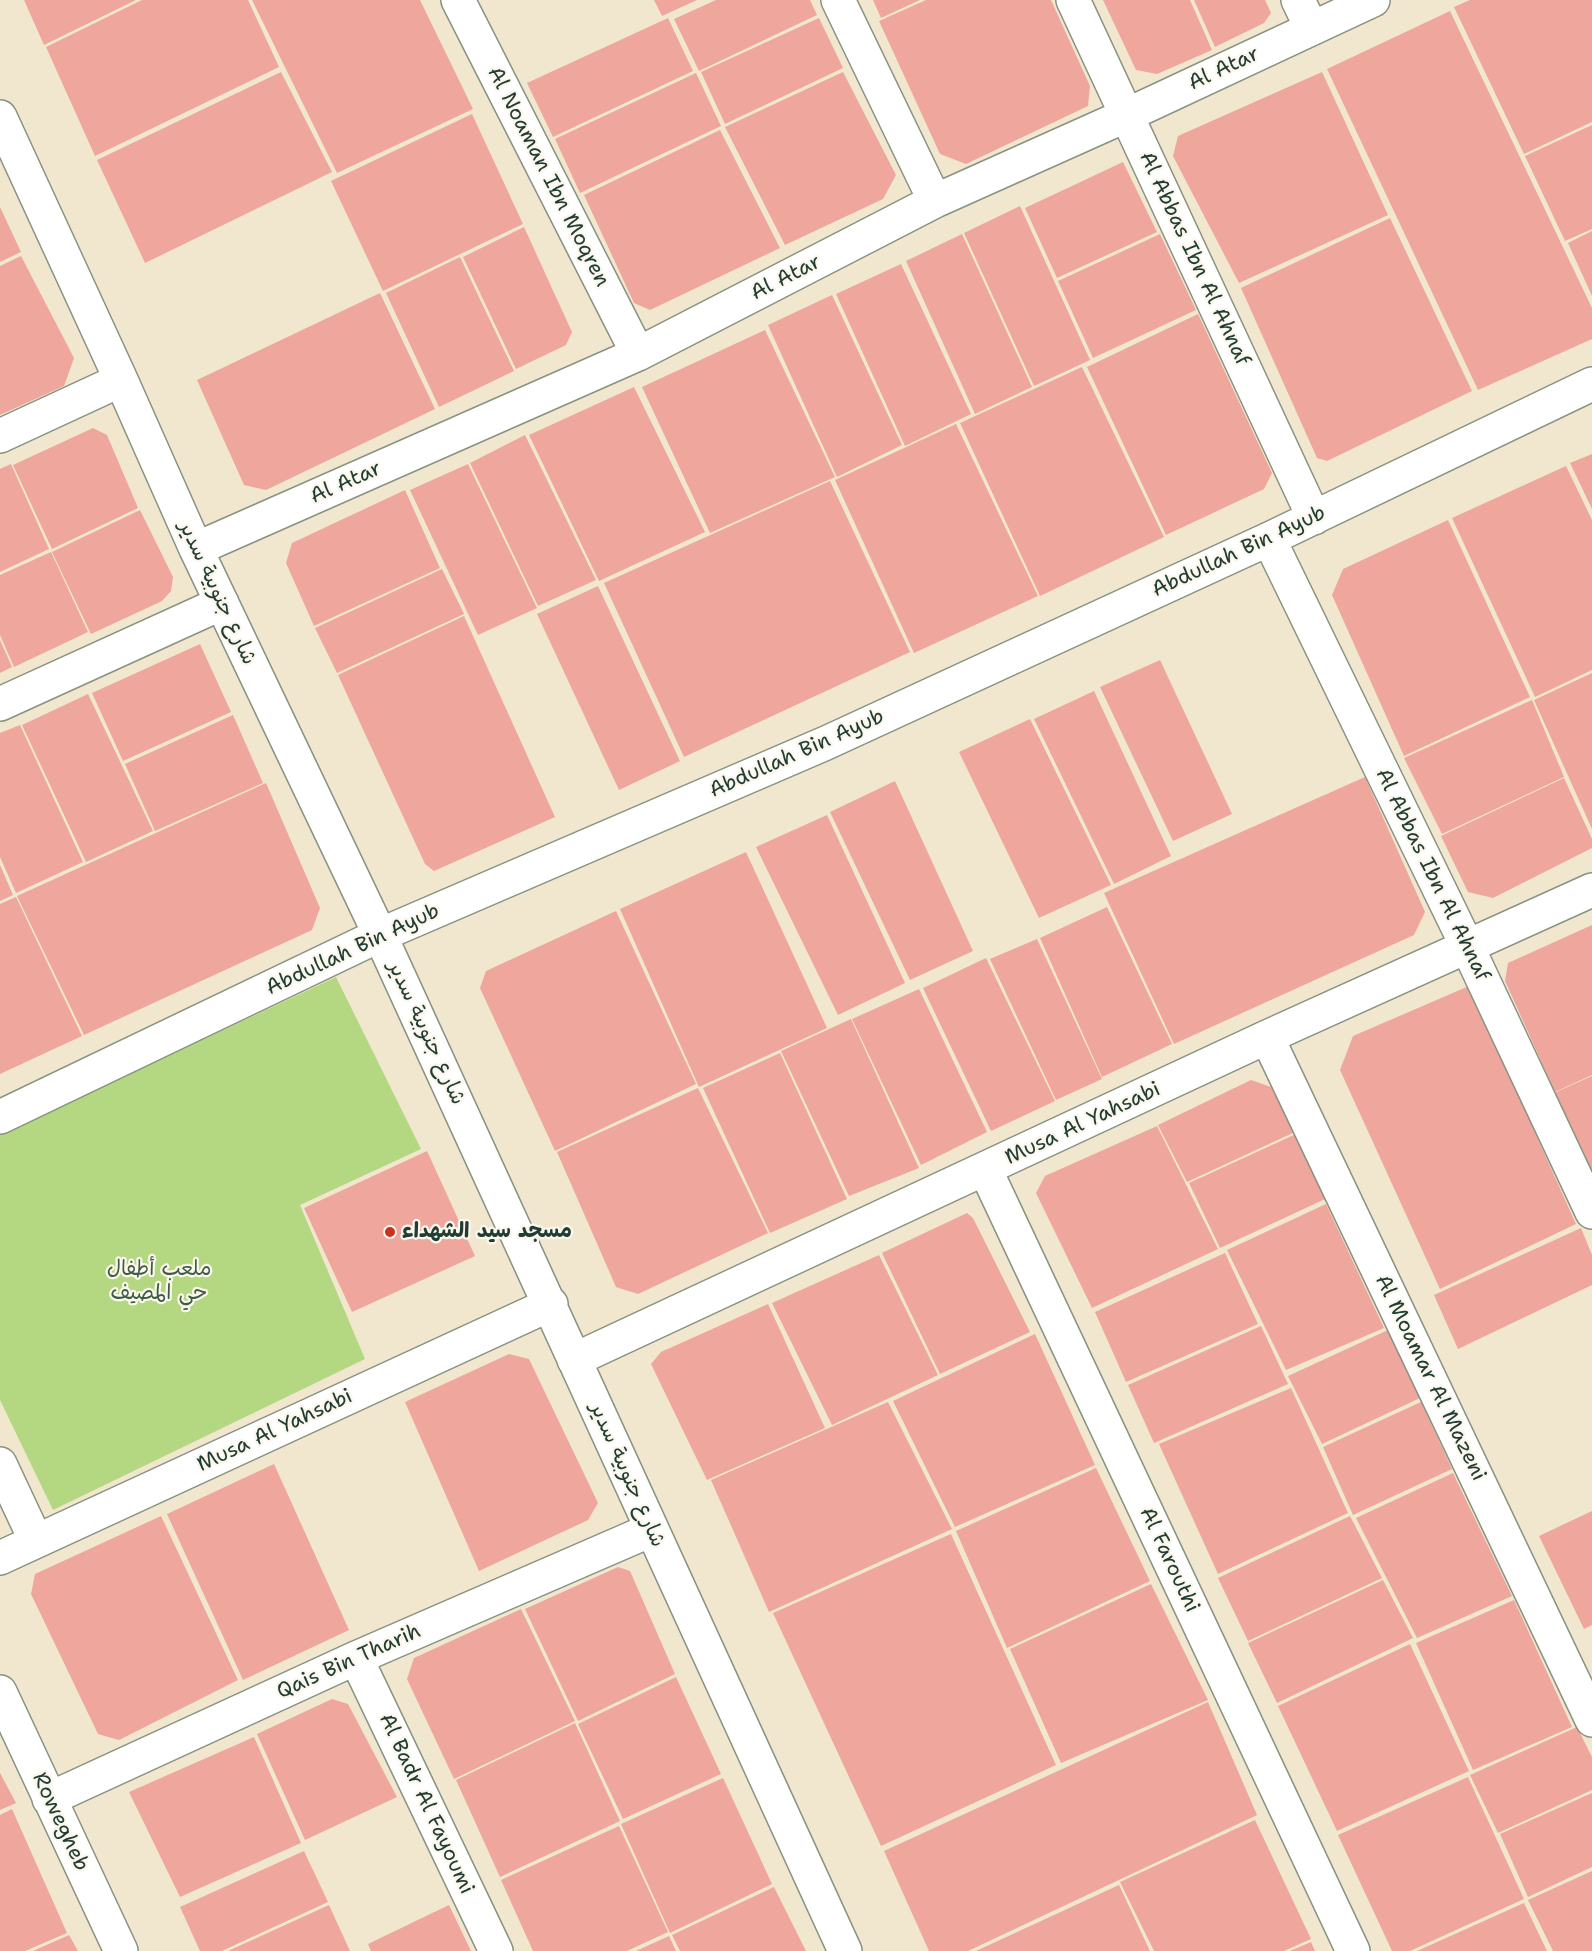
<!DOCTYPE html>
<meta charset="utf-8">
<style>
body{margin:0}
canvas{display:block;background:#f1e7ce}
</style>
<canvas width="1592" height="1951"></canvas>
<script>
const ctx = document.querySelector('canvas').getContext('2d');
ctx.lineJoin = 'round';
function fill(path, color) {
  ctx.fillStyle = color;
  ctx.fill(path, 'evenodd');
}
function poly(rows) {
  const path = new Path2D();
  for (const r of rows) {
    path.moveTo(r[0], r[1]);
    for (let i = 2; i < r.length; i += 2) path.lineTo(r[i], r[i + 1]);
  }
  return path;
}
function strokePath(path, color, width, dash) {
  ctx.strokeStyle = color;
  ctx.lineWidth = width;
  ctx.lineCap = dash ? 'butt' : 'round';
  ctx.setLineDash(dash || []);
  ctx.stroke(path);
}
function write(font, color, halo, rows, align = 'center') {
  ctx.font = font + ' "Shantell Sans","Playpen Sans Arabic",sans-serif';
  ctx.lineWidth = 4.5;
  ctx.setLineDash([]);
  ctx.textBaseline = 'middle';
  ctx.strokeStyle = halo;
  ctx.fillStyle = color;
  for (const [text, x, y, turn = 0] of rows) {
    ctx.save();
    ctx.translate(x, y);
    ctx.rotate((+turn || 0) * Math.PI / 180);
    ctx.textAlign = isNaN(turn) ? turn : align;
    if (halo) ctx.strokeText(text, 0, 0);
    ctx.fillText(text, 0, 0);
    ctx.restore();
  }
}
fill(poly([
 [336,977,421,1149,300,1205,365,1359,53,1510,0,1400,0,1135]
]), '#b4d881');
fill(poly([
 [24,0,136,0,44,45],
 [142,0,248,0,279,67,95,156,46,47],
 [252,0,420,0,473,109,337,173],
 [654,0,697,0,662,16],
 [716,0,810,0,817,15,699,71,674,19],
 [873,0,920,0,881,18],
 [926,0,1051,0,1090,86,1088,106,966,164,940,154,879,21],
 [1103,0,1190,0,1212,50,1157,74,1136,70],
 [1194,0,1265,0,1271,13,1264,23,1215,47],
 [1470,0,1592,0,1592,122,1524,154,1454,7],
 [1450,11,1592,308,1592,339,1478,390,1327,69],
 [668,18,693,71,553,137,527,83],
 [819,18,843,68,725,124,701,72],
 [281,72,332,172,145,263,97,160],
 [843,72,896,175,883,199,785,245,725,127],
 [1322,72,1388,215,1239,283,1173,156,1178,136],
 [696,73,721,126,580,193,555,139],
 [472,114,523,224,383,291,331,181],
 [1592,125,1592,229,1565,241,1525,156],
 [720,130,780,248,650,310,634,303,584,195],
 [1123,162,1157,232,1057,278,1025,208],
 [1020,206,1090,360,1034,386,964,233],
 [0,207,21,252,0,262],
 [1390,218,1472,391,1327,461,1317,458,1241,288],
 [524,227,572,332,566,345,516,369,463,257],
 [1592,231,1592,296,1568,243],
 [962,234,1032,387,975,414,906,261],
 [1160,234,1196,310,1093,358,1058,281],
 [21,256,74,358,64,386,0,415,0,266],
 [460,257,514,371,439,407,386,293],
 [901,264,971,414,905,446,836,294],
 [380,293,435,409,266,490,244,485,197,380],
 [832,295,902,445,837,477,768,325],
 [1198,314,1272,473,1264,489,1166,535,1087,367],
 [765,330,835,477,710,533,642,387],
 [1082,367,1164,537,1040,596,960,423],
 [634,387,705,532,599,581,529,435],
 [956,424,1038,596,914,653,835,480],
 [93,428,107,435,138,508,52,549,13,465],
 [525,435,596,580,538,606,470,463],
 [1592,454,1592,509,1570,463],
 [11,464,49,549,0,572,0,469],
 [468,464,537,608,478,635,410,490],
 [1566,466,1592,520,1592,670,1535,697,1452,518],
 [830,481,910,652,684,757,604,583],
 [405,490,440,568,314,626,286,563,292,543],
 [140,510,173,577,171,591,162,601,91,634,52,552],
 [1448,520,1530,697,1404,756,1332,595,1343,569],
 [51,552,88,632,14,667,0,635,0,575],
 [442,569,464,614,337,673,315,628],
 [598,586,680,761,619,790,537,614],
 [464,616,555,817,434,871,425,864,338,675],
 [0,640,12,667,0,673],
 [200,644,231,712,123,761,92,693],
 [1160,660,1232,814,1173,841,1100,687],
 [1592,673,1592,829,1534,700],
 [1094,691,1171,856,1114,884,1034,719],
 [88,694,153,831,86,862,22,725],
 [1532,700,1564,777,1442,834,1404,758],
 [233,715,263,783,155,831,125,764],
 [1030,719,1111,885,1039,918,959,752],
 [20,725,83,862,16,893,0,857,0,733],
 [1365,777,1425,912,1414,935,1174,1044,1104,893],
 [1564,778,1592,839,1592,848,1493,898,1468,892,1441,836],
 [895,781,973,951,910,980,830,812],
 [266,783,320,908,312,930,84,1035,17,896],
 [827,815,905,983,838,1015,756,847],
 [746,852,827,1028,699,1087,620,909],
 [0,865,13,895,0,901],
 [16,897,82,1036,0,1074,0,904],
 [1107,907,1172,1044,1102,1077,1040,938],
 [616,911,696,1084,555,1151,480,988,486,971],
 [1592,925,1592,1075,1555,1092,1505,981,1508,963],
 [1037,939,1102,1079,1056,1100,990,959],
 [986,958,1055,1101,991,1131,923,988],
 [1469,986,1576,1224,1440,1289,1340,1070,1353,1036],
 [919,989,987,1132,921,1165,852,1019],
 [851,1019,919,1168,849,1196,781,1051],
 [780,1053,847,1199,770,1233,703,1088],
 [1592,1076,1592,1173,1554,1093],
 [1251,1080,1274,1088,1295,1132,1187,1182,1158,1125],
 [698,1088,768,1233,638,1294,616,1287,557,1152],
 [1157,1126,1218,1249,1092,1308,1036,1193,1045,1176],
 [1296,1134,1325,1199,1220,1248,1189,1183],
 [427,1151,475,1256,352,1312,304,1208],
 [1326,1204,1384,1328,1286,1370,1227,1250],
 [967,1213,973,1218,1030,1332,940,1374,882,1253],
 [1581,1228,1592,1255,1592,1285,1458,1349,1434,1295],
 [1225,1253,1258,1324,1126,1382,1095,1312],
 [879,1255,938,1375,832,1425,772,1303],
 [768,1304,825,1428,707,1480,651,1364,661,1352],
 [1261,1326,1288,1384,1154,1443,1128,1385],
 [1388,1330,1420,1398,1322,1444,1288,1376],
 [1035,1334,1095,1465,955,1527,893,1401],
 [509,1354,529,1359,598,1503,588,1520,479,1571,405,1402],
 [1291,1388,1348,1513,1218,1574,1159,1444],
 [888,1402,952,1529,769,1612,711,1480],
 [1421,1402,1452,1469,1353,1515,1323,1447],
 [274,1464,349,1630,243,1680,167,1514],
 [1096,1468,1150,1581,1007,1648,956,1531],
 [1453,1473,1512,1596,1417,1638,1356,1518],
 [1592,1511,1592,1625,1584,1629,1539,1536],
 [161,1516,238,1680,119,1740,98,1734,31,1594,35,1574],
 [1350,1516,1382,1578,1248,1641,1218,1578],
 [951,1534,1056,1765,881,1846,773,1613],
 [618,1567,630,1571,675,1674,578,1721,525,1609],
 [1383,1580,1413,1638,1277,1703,1248,1643],
 [1151,1584,1208,1700,1061,1763,1010,1649],
 [1514,1600,1572,1727,1473,1770,1416,1643],
 [521,1609,575,1721,454,1779,407,1679,414,1658],
 [1410,1644,1469,1771,1337,1831,1278,1706],
 [676,1677,721,1774,623,1819,578,1724],
 [332,1699,348,1704,397,1797,305,1840,257,1734],
 [1208,1702,1257,1815,968,1951,929,1951,884,1851],
 [575,1723,620,1821,500,1877,456,1780],
 [1577,1727,1592,1757,1592,1790,1498,1833,1470,1775],
 [254,1737,301,1843,180,1897,129,1792],
 [0,1773,16,1803,0,1810],
 [1468,1777,1524,1899,1410,1951,1392,1951,1338,1835],
 [723,1778,772,1884,670,1933,621,1824],
 [1592,1793,1592,1867,1528,1897,1500,1834],
 [12,1809,67,1933,25,1951,0,1951,0,1815],
 [1255,1820,1311,1939,1284,1951,1154,1951,1120,1882],
 [619,1826,668,1932,627,1951,533,1951,501,1880],
 [304,1851,328,1902,222,1951,200,1951,180,1907],
 [1592,1871,1592,1951,1553,1951,1528,1900],
 [1119,1885,1150,1951,976,1951],
 [774,1887,806,1951,680,1951,672,1935],
 [1524,1903,1547,1951,1417,1951],
 [329,1905,350,1951,228,1951],
 [449,1905,471,1951,371,1951,368,1944],
 [69,1935,78,1951,33,1951],
 [669,1936,676,1951,636,1951],
 [1311,1942,1315,1951,1290,1951]
]), '#eea69d');
const minor = poly([
 [458,0,638,354],
 [838,0,935,201],
 [1073,0,1314,518],
 [1298,0,1311,27],
 [0,117,121,380,196,549,380,935,845,1951],
 [0,436,121,380],
 [1269,539,1467,946,1592,1212],
 [196,549,638,354,935,201,1127,115,1373,0],
 [0,704,222,603],
 [1267,1037,1592,1720],
 [0,1117,380,935,826,743,1269,539,1592,384],
 [985,1169,1353,1951],
 [574,1360,1267,1037,1592,890],
 [0,1464,36,1541],
 [0,1558,551,1304],
 [356,1658,496,1951],
 [0,1692,121,1951],
 [49,1799,356,1658,651,1530]
]);
strokePath(minor, '#889281', 36);
strokePath(minor, '#fff', 33);
for (const [x, y, r, color] of [
 [390,1232,6,"#c8321e"]
]) {
  const dot = new Path2D();
  dot.arc(x, y, r, 0, 2 * Math.PI);
  ctx.fillStyle = color;
  ctx.fill(dot);
  strokePath(dot, '#fbf7ec', 2);
}
write('21px', '#1f3d34', '#fbf7ec', [
 ["Al Atar",1224,69,-25],
 ["Al Noaman Ibn Moqren",548,177,63],
 ["Al Abbas Ibn Al Ahnaf",1194,259,65],
 ["Al Atar",786,278,-27],
 ["Al Atar",346,483,-24],
 ["Abdullah Bin Ayub",1239,552,-25],
 ["شارع جنوبية سدير",217,593,65],
 ["Abdullah Bin Ayub",797,754,-24],
 ["Al Abbas Ibn Al Ahnaf",1432,875,64],
 ["Abdullah Bin Ayub",353,950,-25],
 ["شارع جنوبية سدير",426,1033,65],
 ["Musa Al Yahsabi",1083,1124,-25],
 ["Al Moamar Al Mazeni",1430,1378,64],
 ["Musa Al Yahsabi",275,1431,-25],
 ["شارع جنوبية سدير",627,1475,66],
 ["Al Farouthi",1169,1560,65],
 ["Qais Bin Tharih",349,1662,-24],
 ["Al Badr Al Fayoumi",426,1804,65],
 ["Rowegheb",60,1822,65]
]);
write('bold 21px', '#1f3d34', '#fbf7ec', [
 ["مسجد سيد الشهداء",402,1232]
], 'left');
write('21px', '#3d5c43', '#fbf7ec', [
 ["ملعب أطفال",159,1270],
 ["حي المصيف",159,1294]
]);
</script>
